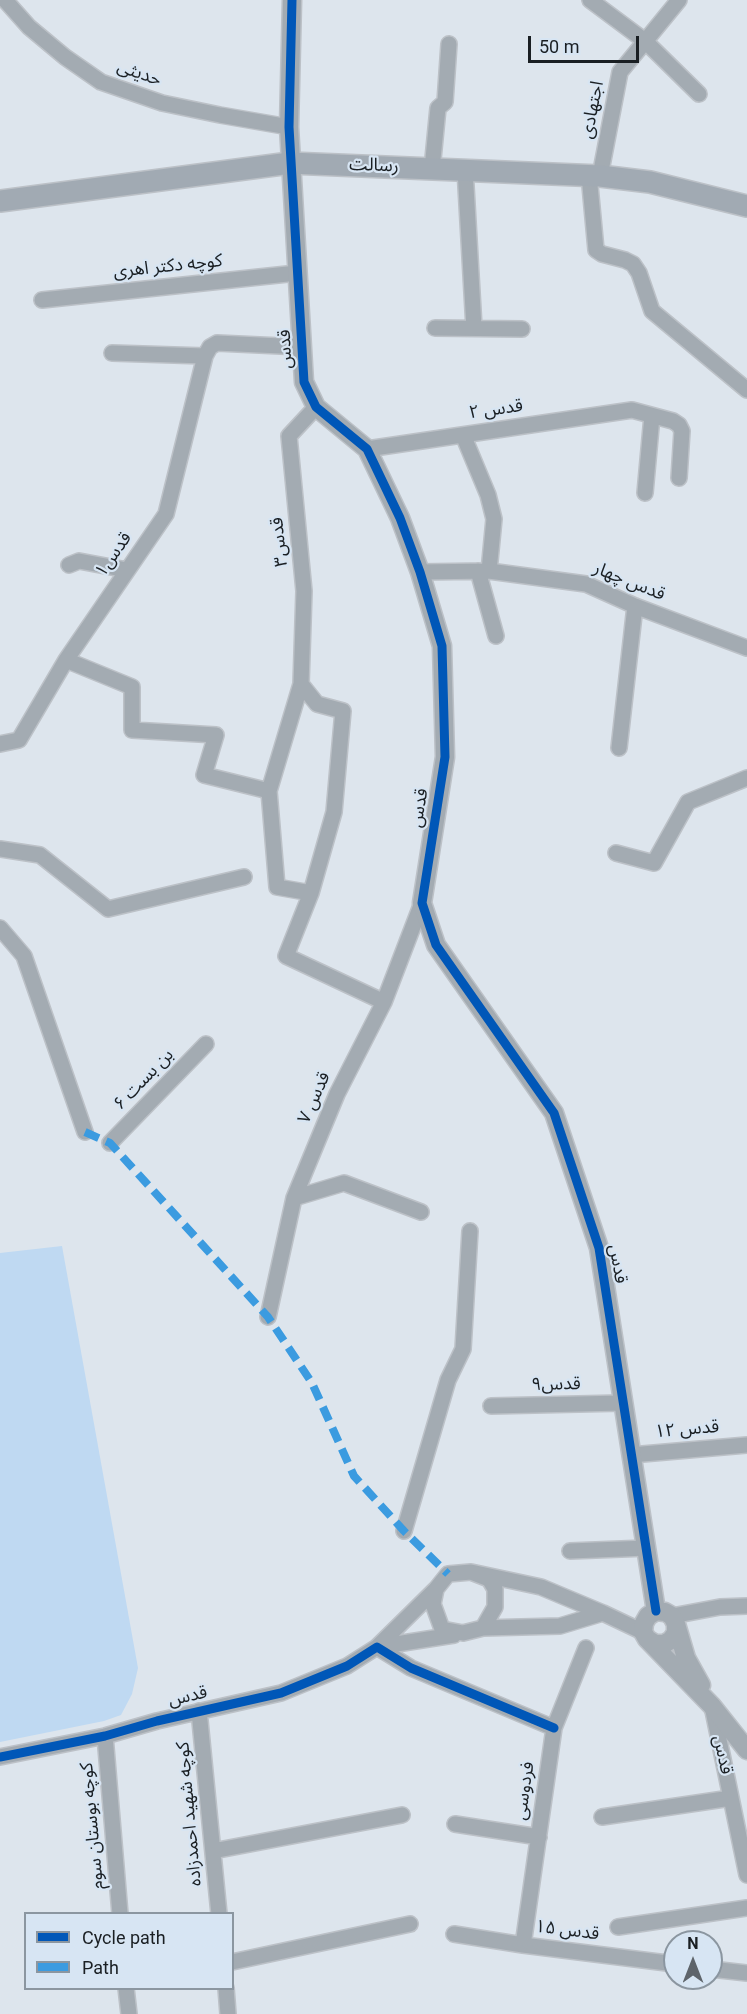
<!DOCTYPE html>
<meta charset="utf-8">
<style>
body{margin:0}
#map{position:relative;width:747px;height:2014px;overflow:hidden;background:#dde5ed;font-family:Roboto,sans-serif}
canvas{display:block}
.legend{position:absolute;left:24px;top:1912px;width:210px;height:78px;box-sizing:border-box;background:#d7e5f3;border:2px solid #8b96a0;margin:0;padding:8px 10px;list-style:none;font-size:18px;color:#1a1f23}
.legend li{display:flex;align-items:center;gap:12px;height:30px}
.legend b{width:30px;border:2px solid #8b96a0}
.north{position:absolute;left:663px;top:1930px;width:60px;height:60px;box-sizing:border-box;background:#d7e5f3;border:2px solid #8b96a0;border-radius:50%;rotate:0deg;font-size:16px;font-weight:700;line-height:24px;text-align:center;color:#1a1f23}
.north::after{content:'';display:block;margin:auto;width:21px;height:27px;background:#5e646a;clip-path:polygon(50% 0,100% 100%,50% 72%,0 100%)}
.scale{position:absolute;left:528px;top:36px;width:111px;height:27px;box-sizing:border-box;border:3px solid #1a1f23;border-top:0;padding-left:8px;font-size:18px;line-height:21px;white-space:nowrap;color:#1a1f23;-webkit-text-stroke:4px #d7e5f3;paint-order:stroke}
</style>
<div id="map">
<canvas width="747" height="2014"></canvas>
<ul class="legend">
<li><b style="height:8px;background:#0057b8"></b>Cycle path</li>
<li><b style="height:8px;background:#3b9be0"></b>Path</li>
</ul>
<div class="north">N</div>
<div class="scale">50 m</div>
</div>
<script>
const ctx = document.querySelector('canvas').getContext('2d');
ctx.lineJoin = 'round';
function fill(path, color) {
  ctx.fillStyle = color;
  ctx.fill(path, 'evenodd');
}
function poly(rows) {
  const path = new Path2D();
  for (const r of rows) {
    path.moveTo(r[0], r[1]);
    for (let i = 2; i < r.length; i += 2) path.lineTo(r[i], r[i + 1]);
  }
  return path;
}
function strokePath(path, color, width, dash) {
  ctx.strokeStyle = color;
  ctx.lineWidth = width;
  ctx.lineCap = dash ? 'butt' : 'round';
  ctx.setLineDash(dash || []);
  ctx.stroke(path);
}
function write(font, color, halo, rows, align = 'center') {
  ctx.font = font + ' Roboto,"Noto Sans Arabic",sans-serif';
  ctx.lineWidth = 4.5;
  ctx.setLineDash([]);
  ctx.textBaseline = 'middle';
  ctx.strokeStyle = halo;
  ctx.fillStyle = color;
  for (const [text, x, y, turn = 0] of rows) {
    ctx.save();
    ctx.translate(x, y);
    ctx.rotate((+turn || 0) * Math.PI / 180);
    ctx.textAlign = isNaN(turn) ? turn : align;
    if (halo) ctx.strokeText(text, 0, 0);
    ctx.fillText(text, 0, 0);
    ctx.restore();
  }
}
fill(poly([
 [62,1246,138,1668,132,1694,121,1715,104,1721,0,1742,0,1253]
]), '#bfd9f2');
const minor = poly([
 [5,0,29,27,65,57,101,82,162,103,220,115,289,127],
 [590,0,645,41,699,94],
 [432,169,438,108,445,102,449,44],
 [465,169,474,328],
 [589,175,596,250,602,254,625,260,633,264,639,273,652,311,747,390],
 [600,176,620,72,679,0],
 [42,300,297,273],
 [435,328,522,329],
 [112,353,205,356],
 [463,435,488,495,494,519,489,571],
 [367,449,632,410,673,421,679,425,682,431,679,478],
 [645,493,652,416],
 [69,565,79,561,127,570],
 [478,571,496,636],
 [420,572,489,571,586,584,635,606,747,648],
 [66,660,132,687,132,730,216,735,204,775,269,791],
 [301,684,317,704,343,711,334,812,311,893,286,956,384,1002],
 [0,744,19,740,66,660,166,514,205,356,210,347,217,343,302,347],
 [619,748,635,606],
 [0,849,40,855,108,909,244,877],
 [616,853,654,863,688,802,747,778],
 [311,893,277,887,269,791,301,684,304,591,289,436,316,407],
 [0,928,24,956,85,1132],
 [110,1143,206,1044],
 [294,1198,344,1183,421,1212],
 [268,1317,294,1198,337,1094,384,1002,422,903],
 [491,1406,622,1403],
 [631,1455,747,1445],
 [404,1531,448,1380,463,1349,470,1231],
 [570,1551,647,1548],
 [471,1572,541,1587,603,1613,560,1626,483,1628,463,1633,442,1629,433,1604,436,1589,448,1574,471,1572,489,1579,495,1589,495,1607,483,1628],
 [436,1589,377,1647,454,1635],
 [603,1613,643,1632],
 [672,1616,720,1607,747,1606],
 [712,1706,747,1875],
 [199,1711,219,1914],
 [105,1736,120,1914],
 [0,1757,105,1736,157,1721,281,1693,347,1666,377,1647,411,1668,554,1728],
 [602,1817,731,1798],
 [455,1824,539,1837],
 [213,1851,402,1815],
 [618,1927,747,1908],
 [454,1934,523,1945,675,1964],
 [523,1945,554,1728,586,1648],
 [232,1962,410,1924],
 [711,1969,747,1973],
 [126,1988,129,2014],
 [226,1988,228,2014]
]);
const tertiary = poly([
 [292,0,289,127,304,382,316,407,367,449,400,518,420,572,442,646,445,757,422,903,436,945,554,1113,599,1248,656,1611],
 [676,1624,686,1658,701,1685],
 [647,1639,655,1644,664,1644,671,1640,676,1633,676,1624,672,1616,665,1612,656,1611,648,1616,644,1623,643,1632,647,1639,712,1706,747,1750]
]);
const secondary = poly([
 [0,201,290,163,600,176,650,182,747,206]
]);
strokePath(minor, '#bcc1c7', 18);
strokePath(tertiary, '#bcc1c7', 21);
strokePath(secondary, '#bcc1c7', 24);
strokePath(minor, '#a3abb2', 15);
strokePath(tertiary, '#a3abb2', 18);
strokePath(secondary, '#a1aab3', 21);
strokePath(poly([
 [85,1132,110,1143,268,1317,312,1383,354,1476,404,1531,448,1574]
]), '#3b9be0', 8, [15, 8]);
strokePath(poly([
 [292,0,289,127,304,382,316,407,367,449,400,518,420,572,442,646,445,757,422,903,436,945,554,1113,599,1248,656,1611],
 [0,1757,105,1736,157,1721,281,1693,347,1666,377,1647,411,1668,554,1728]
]), '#0057b8', 9);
write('18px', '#1a1f23', '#d7e5f3', [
 ["حدیثی",139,74,19],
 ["اجتهادی",593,110,-79],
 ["رسالت",374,166,2],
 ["کوچه دکتر اهری",168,267,-6],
 ["قدس",286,349,-93],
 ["قدس ۲",496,410,-8],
 ["قدس۳",280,542,-96],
 ["قدس۱",114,555,-55],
 ["قدس چهار",629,582,22],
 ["قدس",420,808,-81],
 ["بن بست ۶",144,1080,-46],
 ["قدس ۷",315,1098,-66],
 ["قدس",617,1264,80],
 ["قدس۹",556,1385,-1],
 ["قدس ۱۲",687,1430,-5],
 ["قدس",188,1697,-13],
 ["قدس",722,1755,78],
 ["فردوسی",525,1791,-82],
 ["کوچه شهید احمدزاده",190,1814,-95],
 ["کوچه بوستان سوم",93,1826,-95],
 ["قدس ۱۵",567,1931,7]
]);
</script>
